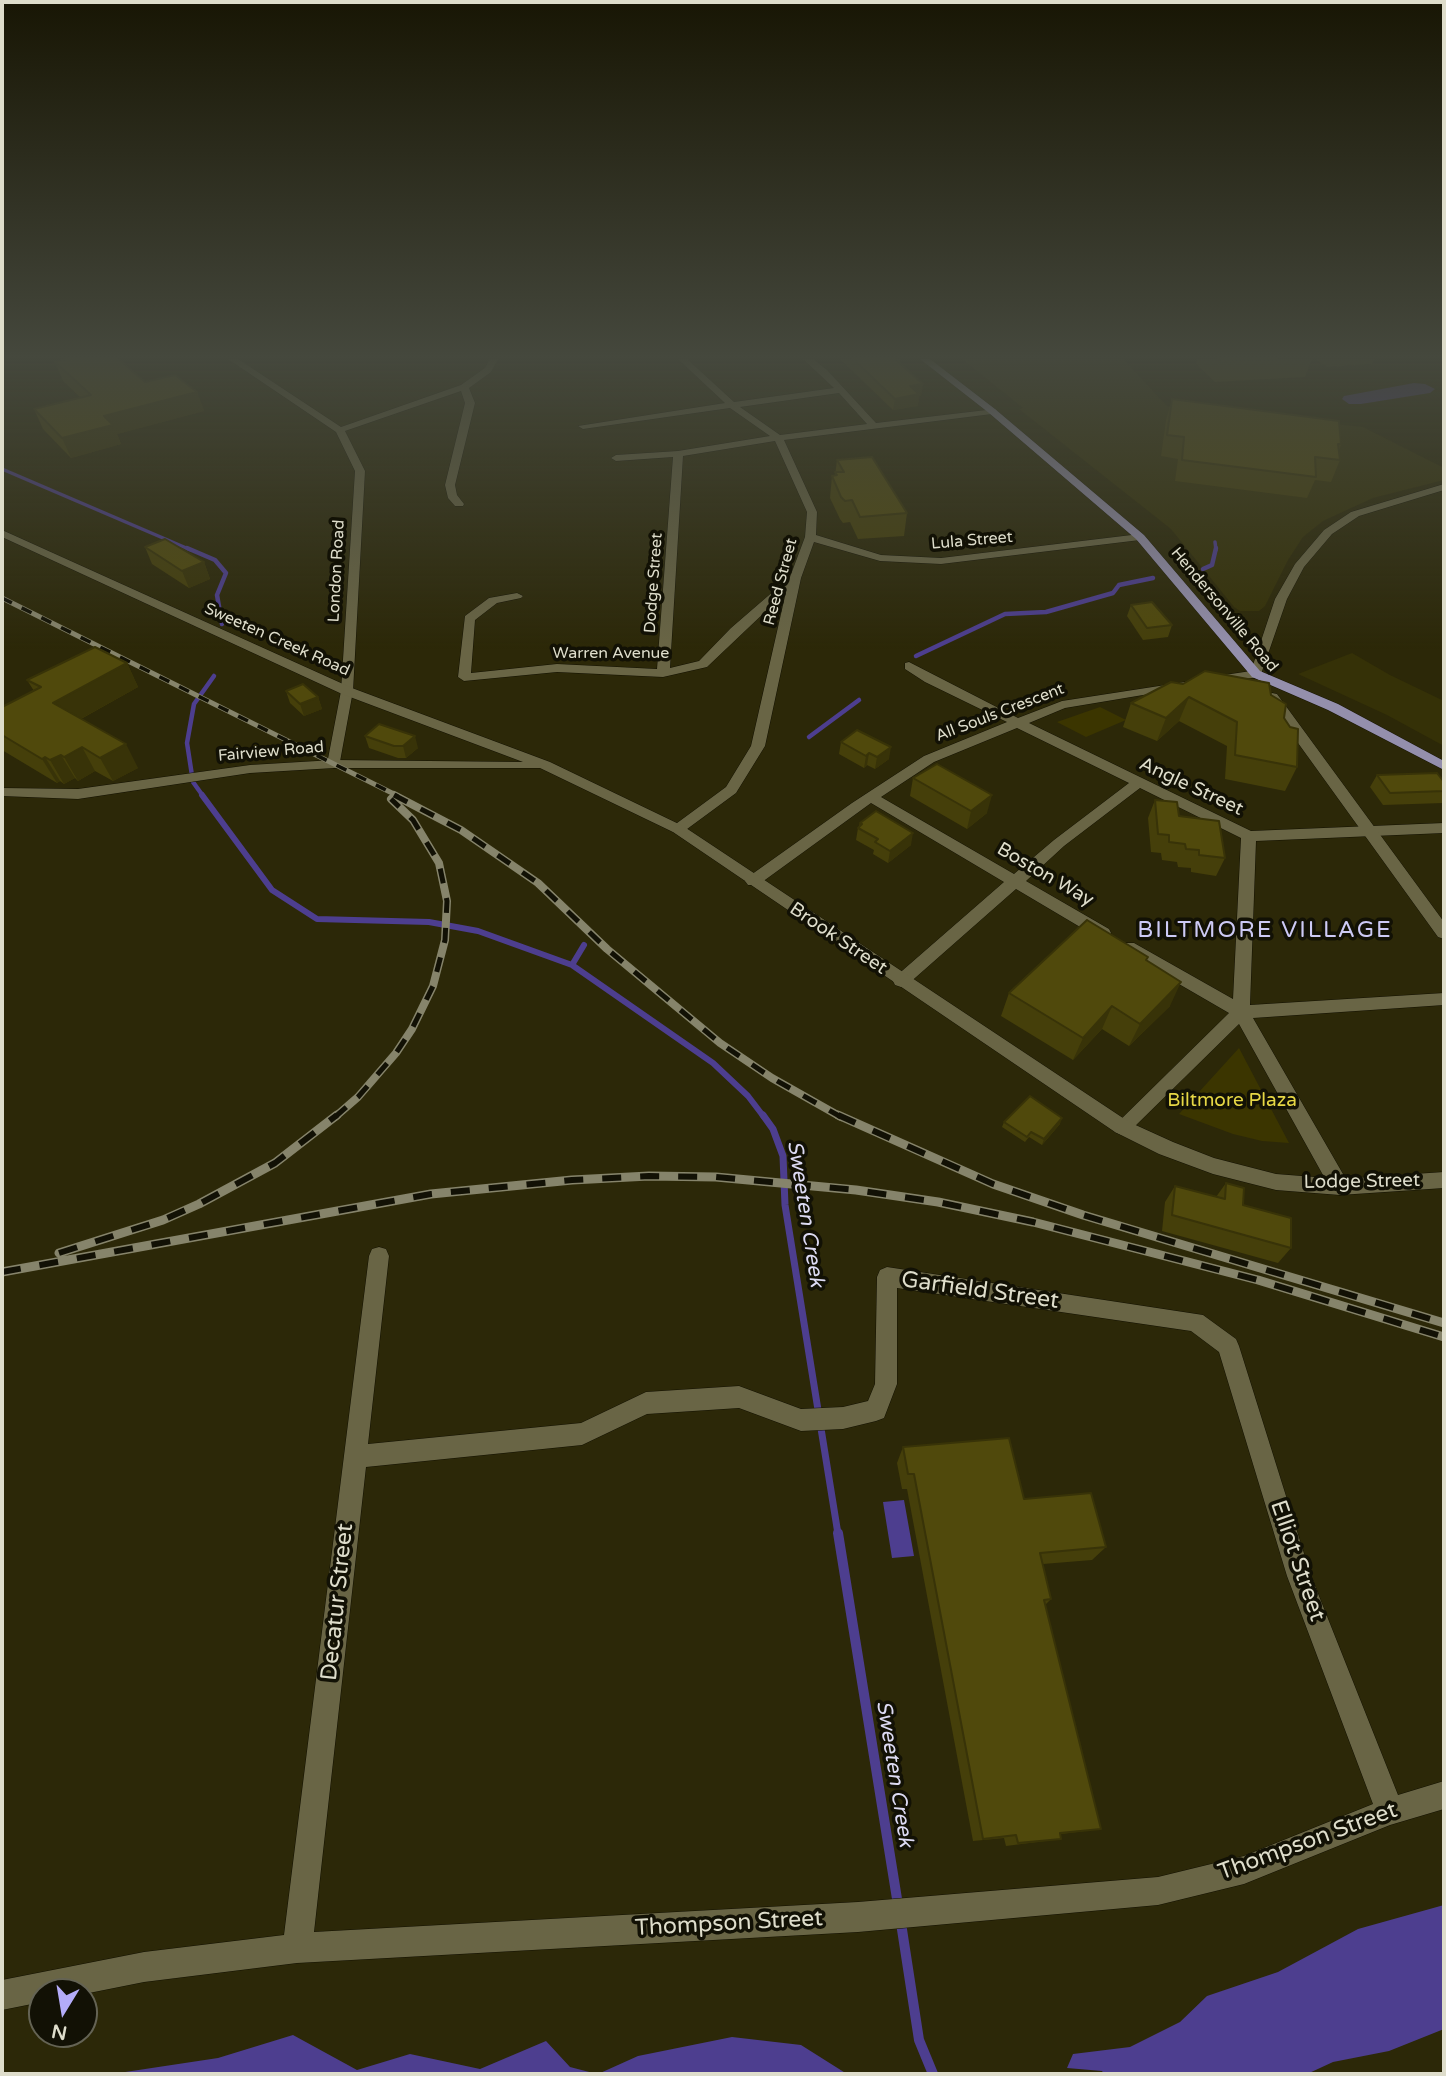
<!DOCTYPE html>
<style>
body{margin:0}
#map{position:relative;width:1446px;height:2076px;overflow:hidden;background:#2c2808;font-family:"Varela Round",sans-serif}
canvas{display:block}
.frame{position:absolute;inset:0;border:4px solid #deddcb;pointer-events:none}
.north{position:absolute;left:28px;top:1978px;width:70px;height:70px;box-sizing:border-box;background:#121105;border:2px solid #646354;border-radius:50%;rotate:191deg;font-size:19px;font-weight:700;line-height:28px;text-align:center;color:#deddcb}
.north::after{content:'';display:block;margin:auto;width:24px;height:32px;background:#b4acf9;clip-path:polygon(50% 0,100% 100%,50% 72%,0 100%)}
</style>
<div id="map">
<canvas width="1446" height="2076"></canvas>
<div class="frame"></div>
<div class="north">N</div>
</div>
<script>
const ctx = document.querySelector('canvas').getContext('2d');
ctx.lineJoin = 'round';
function fill(path, color) {
  ctx.fillStyle = color;
  ctx.fill(path, 'evenodd');
}
function poly(rows) {
  const path = new Path2D();
  for (const r of rows) {
    path.moveTo(r[0], r[1]);
    for (let i = 2; i < r.length; i += 2) path.lineTo(r[i], r[i + 1]);
  }
  return path;
}
function strokePath(path, color, width, dash) {
  ctx.strokeStyle = color;
  ctx.lineWidth = width;
  ctx.lineCap = dash ? 'butt' : 'round';
  ctx.setLineDash(dash || []);
  ctx.stroke(path);
}
function write(font, color, halo, rows, align = 'center') {
  ctx.font = font + ' "Varela Round",sans-serif';
  ctx.lineWidth = 7;
  ctx.setLineDash([]);
  ctx.textBaseline = 'middle';
  ctx.strokeStyle = halo;
  ctx.fillStyle = color;
  for (const [text, x, y, turn = 0] of rows) {
    ctx.save();
    ctx.translate(x, y);
    ctx.rotate((+turn || 0) * Math.PI / 180);
    ctx.textAlign = isNaN(turn) ? turn : align;
    if (halo) ctx.strokeText(text, 0, 0);
    ctx.fillText(text, 0, 0);
    ctx.restore();
  }
}
fill(poly([
 [962,359,1123,359,1167,406,1363,427,1444,468,1444,480,1373,498,1323,521,1303,537,1288,560,1265,606,1259,611,1240,611,1234,607,1171,529,1019,409,1023,408],
 [1352,653,1390,675,1444,701,1444,746,1387,715,1298,674]
]), '#353107');
fill(poly([
 [1100,707,1126,720,1086,737,1057,722],
 [1239,1048,1289,1143,1262,1141,1233,1134,1179,1114]
]), '#3b3500');
fill(poly([
 [1414,383,1425,384,1435,389,1430,393,1361,404,1349,404,1342,399,1344,396],
 [904,1500,914,1556,892,1558,883,1502],
 [1444,1905,1444,2029,1389,2051,1333,2062,1307,2074,1104,2074,1102,2071,1067,2068,1073,2054,1130,2047,1180,2022,1207,1996,1278,1972,1358,1929],
 [293,2035,357,2070,410,2054,480,2069,546,2041,570,2067,597,2074,112,2074,218,2058],
 [732,2037,801,2045,847,2074,598,2074,638,2056]
]), '#4d3e8f');
strokePath(poly([
 [2,469,191,550],
 [1215,542,1216,550]
]), '#4d3e8f', 3.5);
strokePath(poly([
 [187,548,215,560,226,573,217,595,222,624],
 [1203,569,1212,565,1216,548],
 [916,656,1005,614,1046,612,1113,593,1119,585,1153,578],
 [809,737,859,700],
 [203,796,193,782,187,743,194,704,214,676]
]), '#4d3e8f', 4.5);
strokePath(poly([
 [202,795,272,890,317,919,429,922,478,931,572,965,713,1063,748,1096,764,1117],
 [572,965,584,945]
]), '#4d3e8f', 6);
strokePath(poly([
 [763,1115,773,1129,783,1156,785,1205,838,1534]
]), '#4d3e8f', 7);
strokePath(poly([
 [838,1533,898,1905],
 [901,1923,919,2040,933,2074]
]), '#4d3e8f', 10);
const street = poly([
 [228,359,238,359,341,427,461,385,485,368,490,359,498,359,491,372,469,388,475,403,455,485,457,495,464,504,463,506,455,506,448,498,445,485,465,403,461,391,345,431,365,471,353,691,339,767,334,768,327,764,341,691,355,471,336,432,228,359],
 [678,359,687,359,734,402,834,388,803,359,813,359,827,370,876,423,995,409,997,411,992,414,784,440,817,512,816,535,881,555,941,558,1140,534,1145,537,1140,540,941,564,880,561,814,542,801,578,765,746,736,793,683,832,673,832,671,829,673,826,726,787,751,746,786,592,707,667,663,677,557,672,464,681,458,677,465,616,489,598,517,593,523,596,521,598,497,603,475,620,471,673,557,664,657,669,673,457,616,461,611,458,616,455,678,451,770,436,730,408,583,429,578,426,725,403,678,359],
 [839,393,867,424,780,435,740,407,839,393],
 [775,441,807,512,805,537,790,577,731,628,699,661,670,668,683,456,775,441],
 [1444,484,1444,490,1359,516,1332,534,1304,567,1287,599,1260,677,1211,683,1211,677,1251,671,1275,599,1295,564,1324,530,1351,512,1444,484],
 [909,662,1018,718,1062,701,1185,682,1185,688,1065,708,1029,723,1251,831,1444,823,1444,833,1256,841,1250,1005,1444,993,1444,1005,1253,1018,1347,1181,1350,1187,1347,1193,1340,1195,1333,1193,1239,1024,1129,1132,1122,1135,1115,1132,1113,1127,1229,1013,1122,951,1120,947,1122,943,1134,943,1233,999,1241,838,1140,788,1064,846,1026,881,1109,929,1111,933,1109,937,1097,937,1016,889,907,985,901,987,895,985,893,981,895,977,1004,882,871,803,758,885,748,885,745,881,748,877,852,803,924,756,1007,722,925,682,905,669,905,663,909,662],
 [1017,728,1129,783,1054,840,1014,874,881,797,934,762,1017,728],
 [379,1247,386,1249,389,1256,368,1444,581,1423,646,1392,739,1386,801,1409,843,1407,868,1401,875,1384,877,1277,880,1270,887,1267,1203,1315,1236,1339,1239,1346,1311,1576,1398,1795,1444,1781,1444,1809,1390,1825,1244,1884,1158,1905,858,1932,297,1963,144,1982,84,1994,42,1992,42,2002,2,2010,2,1980,144,1952,284,1935,369,1256,372,1249,379,1247],
 [897,1288,1191,1331,1219,1352,1287,1576,1373,1804,1244,1856,1158,1877,858,1902,314,1932,366,1467,582,1445,647,1414,739,1408,801,1431,843,1429,876,1421,884,1418,897,1384,897,1288]
]);
const secondary = poly([
 [2,530,352,688,550,762,683,826,1129,1122,1173,1142,1214,1158,1276,1174,1340,1179,1444,1172,1444,1188,1340,1195,1276,1190,1213,1174,1159,1154,1115,1132,673,832,540,768,334,768,250,773,78,799,2,796,2,788,78,789,250,765,334,760,523,762,342,694,2,537,2,530],
 [1272,693,1277,694,1444,922,1444,939,1438,937,1267,700,1267,694,1272,693]
]);
const primary = poly([
 [920,359,930,359,995,409,1144,535,1260,671,1338,704,1444,761,1444,770,1328,710,1252,677,1136,539,989,413,920,359]
]);
strokePath(street, '#131100', 1);
strokePath(secondary, '#131100', 1);
strokePath(primary, '#131100', 1);
fill(street, '#696545');
fill(secondary, '#696545');
fill(primary, '#948fac');
const railFar2 = poly([
 [2,598,398,796]
]);
const railFar1 = poly([
 [394,795,461,830,538,883,607,949,720,1043,772,1078,841,1117],
 [335,1117,358,1097,396,1053,412,1029,433,986,445,940,447,901,439,863,413,820,391,799]
]);
const rail = poly([
 [838,1115,993,1184,1083,1215,1444,1323],
 [59,1253,163,1220,199,1204,275,1163,337,1115],
 [2,1272,431,1194,572,1180,649,1176,716,1177,856,1190,938,1202,1033,1222,1258,1280,1444,1337]
]);
strokePath(railFar2, '#86846b', 5);
strokePath(railFar1, '#86846b', 8);
strokePath(rail, '#86846b', 9);
strokePath(railFar2, '#121105', 3.5, [11]);
strokePath(railFar1, '#121105', 5, [15]);
strokePath(rail, '#121105', 6, [19]);
fill(poly([
 [63,359,118,359,145,382,197,392,204,411,117,434,121,444,71,458,43,429,34,409,81,398,63,381,55,362,63,360],
 [840,359,900,359,900,363,923,384,921,396,919,396,918,406,893,410],
 [1197,359,1312,359,1305,377,1215,382,1196,364],
 [1316,359,1374,359,1372,364,1327,367],
 [1172,399,1341,444,1339,451,1340,460,1331,482,1315,480,1307,498,1175,481,1178,459,1161,456,1166,420],
 [837,460,907,513,904,536,858,539,850,522,843,523,840,519,830,498,832,476,835,476],
 [145,547,204,562,210,579,189,588,152,564],
 [1131,605,1172,625,1168,637,1143,640,1127,616],
 [127,663,138,687,81,719,138,768,113,781,95,771,78,781,75,778,64,784,60,781,57,783,2,750,2,707,34,691,27,680],
 [1171,682,1271,695,1284,718,1297,767,1285,791,1225,779,1227,746,1179,721,1157,741,1123,727,1131,703],
 [286,691,318,697,322,709,304,716,290,703],
 [365,736,418,748,406,758,398,758,369,748],
 [841,742,889,759,875,769,867,765,864,768,839,754],
 [1377,775,1444,782,1444,801,1443,803,1383,805,1370,787],
 [913,778,987,813,967,829,910,796],
 [1155,800,1179,816,1225,858,1216,876,1191,872,1191,868,1178,867,1177,862,1162,860,1161,853,1151,852,1148,818],
 [860,823,911,845,888,863,873,854,874,850,856,840,858,828,859,826],
 [1147,961,1170,1006,1129,1046,1102,1029,1073,1060,1001,1016,1009,993],
 [1004,1122,1060,1124,1042,1145,1029,1137,1025,1142,1002,1127],
 [1226,1183,1243,1205,1291,1248,1278,1263,1162,1231,1165,1202,1175,1186,1216,1197],
 [903,1447,1024,1499,1106,1547,1092,1560,1043,1564,1051,1599,1045,1605,1101,1829,1061,1834,1061,1839,1006,1846,1004,1838,973,1841,907,1489,902,1489,897,1463]
]), '#453f0a');
fill(poly([
 [923,384,921,396,919,396,918,406,893,410,895,399,910,386],
 [197,392,204,411,117,434,121,444,71,458,62,438,104,416],
 [204,562,210,579,189,588,182,571],
 [127,663,138,687,66,727,53,703],
 [318,697,322,709,304,716,300,704],
 [1189,697,1179,721,1157,741,1166,718],
 [415,736,418,748,406,758,403,746],
 [126,744,138,768,113,781,100,758],
 [82,747,95,771,78,781,64,757],
 [891,747,889,759,875,769,877,757],
 [869,753,867,765,864,768,866,756],
 [61,755,75,778,64,784,50,760],
 [45,757,60,781,57,783,42,759],
 [992,795,987,813,967,829,971,811],
 [913,833,911,845,888,863,890,851],
 [1181,982,1170,1006,1129,1046,1140,1024],
 [1112,1006,1102,1029,1073,1060,1083,1038],
 [1062,1118,1060,1124,1042,1145,1044,1139]
]), '#383308');
const building = poly([
 [67,359,118,359,145,382,175,375,197,392,104,416,113,425,62,438,34,409,91,395,55,362,67,359],
 [853,359,895,359,923,384,910,386,919,394,895,399,853,359],
 [1218,359,1277,359,1221,362,1218,359],
 [1172,399,1339,421,1341,444,1338,444,1340,460,1315,457,1316,477,1182,460,1184,437,1167,435,1172,399],
 [872,457,907,513,860,517,852,500,845,501,841,497,832,476,837,475,835,472,844,472,837,460,872,457],
 [165,539,204,562,182,571,145,547,165,539],
 [1152,602,1172,625,1147,628,1131,605,1152,602],
 [95,647,127,663,53,703,126,744,100,758,82,747,64,757,61,755,50,760,45,757,42,759,2,735,2,707,41,687,27,680,95,647],
 [1205,671,1269,683,1271,695,1286,704,1284,718,1290,727,1298,729,1297,767,1235,755,1237,722,1189,697,1166,718,1131,703,1171,682,1183,684,1205,671],
 [303,684,318,697,300,704,286,691,303,684],
 [379,724,415,736,403,746,394,746,365,736,379,724],
 [857,730,891,747,877,757,869,753,866,756,841,742,857,730],
 [937,764,992,795,971,811,913,778,937,764],
 [1437,773,1444,782,1444,791,1390,793,1377,775,1437,773],
 [1155,800,1177,802,1179,816,1219,821,1225,858,1199,855,1199,850,1186,849,1185,844,1169,842,1169,835,1158,834,1155,800],
 [876,811,913,833,890,851,875,842,878,839,858,828,862,824,860,823,876,811],
 [1087,920,1148,957,1146,960,1181,982,1140,1024,1112,1006,1083,1038,1009,993,1087,920],
 [1030,1096,1062,1118,1044,1139,1031,1132,1027,1137,1004,1122,1030,1096],
 [1226,1183,1244,1188,1243,1205,1291,1218,1291,1248,1172,1215,1175,1186,1225,1199,1226,1183],
 [1009,1438,1024,1499,1091,1493,1106,1547,1040,1553,1051,1599,1044,1600,1101,1829,1060,1833,1061,1839,1018,1843,1016,1835,983,1839,914,1474,908,1474,903,1447,1009,1438]
]);
fill(building, '#50490c');
strokePath(building, '#383308', 2);
const sky = ctx.createLinearGradient(0, 0, 0, 650);
sky.addColorStop(0, '#181604');
sky.addColorStop(0.55, '#45483d');
sky.addColorStop(1, '#45483d00');
ctx.fillStyle = sky;
ctx.fillRect(0, 0, 1446, 650);
write('16px', '#deddcb', '#121105', [
 ["Lula Street",972,541,-5],
 ["London Road",337,571,-87],
 ["Reed Street",781,582,-75],
 ["Dodge Street",654,583,-86],
 ["Hendersonville Road",1224,610,50],
 ["Sweeten Creek Road",277,640,24],
 ["Warren Avenue",611,654],
 ["All Souls Crescent",1000,713,-21],
 ["Fairview Road",271,752,-5]
]);
write('19px', '#deddcb', '#121105', [
 ["Angle Street",1191,787,25],
 ["Boston Way",1045,875,30],
 ["Brook Street",838,939,34],
 ["Lodge Street",1362,1182,-1]
]);
write('19px', '#e6d745', '#121105', [
 ["Biltmore Plaza",1232,1101]
]);
write('italic 21px', '#dddbf3', '#121105', [
 ["Sweeten Creek",805,1214,81],
 ["Sweeten Creek",894,1774,81]
]);
ctx.letterSpacing = '2px';
write('23px', '#cdcaf5', '#121105', [
 ["BILTMORE VILLAGE",1265,931]
]);
ctx.letterSpacing = '0px';
write('23px', '#deddcb', '#121105', [
 ["Garfield Street",980,1291,8],
 ["Elliot Street",1297,1561,71],
 ["Decatur Street",338,1602,-84],
 ["Thompson Street",1308,1842,-20],
 ["Thompson Street",729,1924,-3]
]);
</script>
